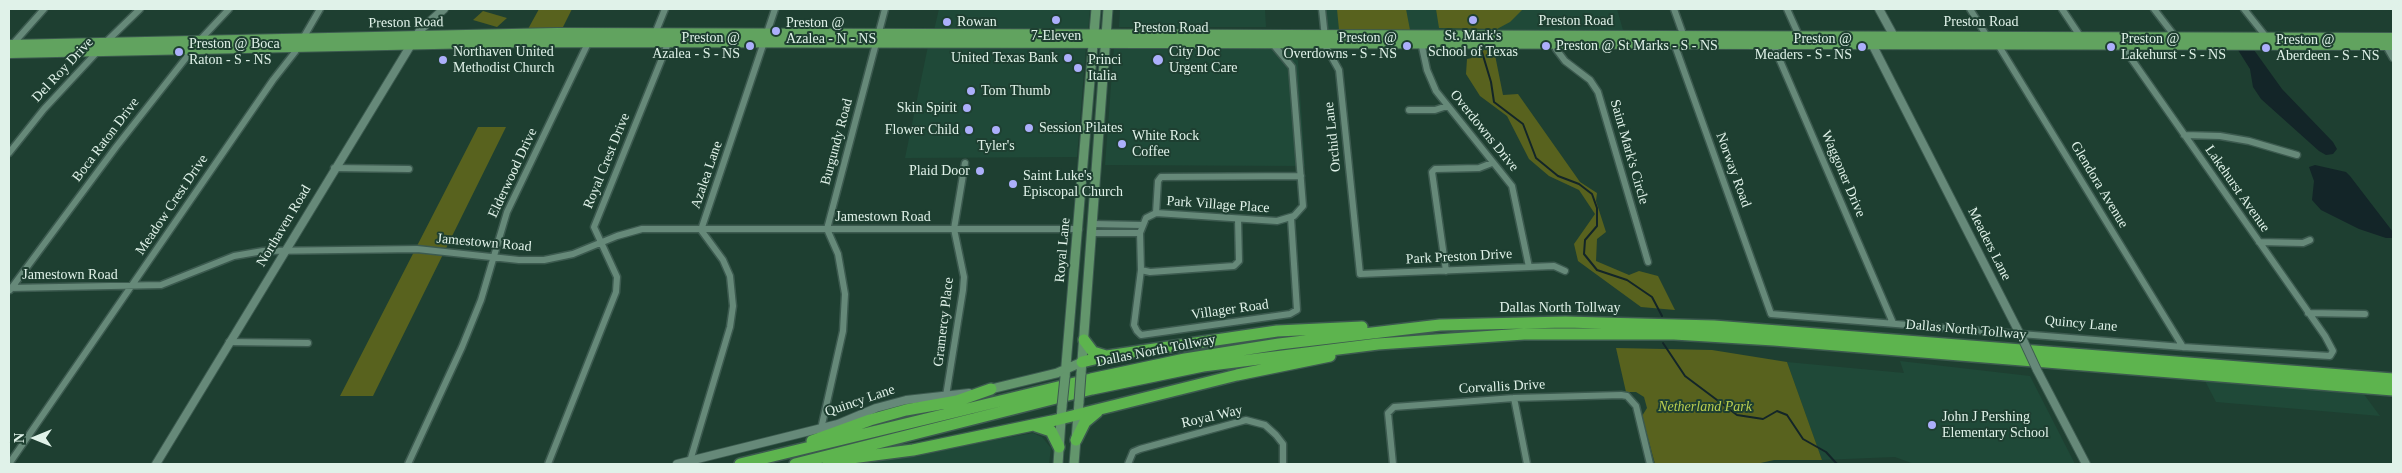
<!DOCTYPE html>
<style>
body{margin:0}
#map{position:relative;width:2402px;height:473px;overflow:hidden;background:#1e3f31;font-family:Georgia,serif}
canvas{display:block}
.frame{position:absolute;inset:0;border:10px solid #e0f2e9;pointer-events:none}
.north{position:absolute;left:10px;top:413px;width:50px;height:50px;-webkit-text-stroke:4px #1e3f31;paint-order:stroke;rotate:270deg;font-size:14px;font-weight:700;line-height:20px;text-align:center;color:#e0f2e9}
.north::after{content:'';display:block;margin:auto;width:18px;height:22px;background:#e0f2e9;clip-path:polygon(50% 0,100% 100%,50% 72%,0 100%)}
</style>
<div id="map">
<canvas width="2402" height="473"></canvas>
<div class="frame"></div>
<div class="north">N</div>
</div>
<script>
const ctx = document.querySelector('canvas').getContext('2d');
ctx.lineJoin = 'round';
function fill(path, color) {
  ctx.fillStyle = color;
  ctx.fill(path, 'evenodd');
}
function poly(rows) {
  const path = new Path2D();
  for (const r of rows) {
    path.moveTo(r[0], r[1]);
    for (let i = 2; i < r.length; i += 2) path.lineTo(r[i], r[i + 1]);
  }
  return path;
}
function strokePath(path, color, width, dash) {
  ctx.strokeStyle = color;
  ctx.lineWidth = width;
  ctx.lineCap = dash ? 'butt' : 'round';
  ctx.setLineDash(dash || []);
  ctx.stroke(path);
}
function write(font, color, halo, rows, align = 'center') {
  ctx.font = font + ' Georgia,serif';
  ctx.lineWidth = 4;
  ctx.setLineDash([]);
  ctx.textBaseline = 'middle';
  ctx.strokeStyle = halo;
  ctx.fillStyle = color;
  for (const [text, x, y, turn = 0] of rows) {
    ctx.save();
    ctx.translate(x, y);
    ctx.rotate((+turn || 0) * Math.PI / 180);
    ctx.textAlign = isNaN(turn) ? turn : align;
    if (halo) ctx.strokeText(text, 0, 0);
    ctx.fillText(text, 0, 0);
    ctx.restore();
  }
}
fill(poly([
 [939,9,1090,9,1088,30,934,30],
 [1120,9,1265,9,1266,27,1119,27],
 [1325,9,1617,9,1623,30,1327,31],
 [928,46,1086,46,1077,157,905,158],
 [1114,46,1297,47,1305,166,1105,165],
 [1900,361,2030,376,2075,464,1914,464,1895,457,1822,460,1787,362,1904,373],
 [2205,381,2363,393,2380,416,2216,402],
 [1033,433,1042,437,1051,448,1049,464,864,464]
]), '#1f4938');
fill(poly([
 [539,9,572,9,562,29,528,29],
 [1337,9,1406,9,1410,30,1339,30],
 [1436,9,1523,9,1510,22,1497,29,1439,28],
 [483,11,507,18,497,27,473,20],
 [1469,45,1493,45,1503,95,1518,94,1580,182,1597,193,1596,201,1606,232,1597,239,1596,261,1629,275,1639,271,1658,276,1675,310,1641,307,1578,261,1574,244,1595,214,1579,190,1549,176,1529,159,1507,116,1480,96,1466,74,1467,59,1472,58],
 [478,127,506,127,373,396,340,396],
 [1616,348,1712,350,1787,362,1822,460,1774,460,1756,464,1655,464,1642,416,1647,408,1644,397,1636,392,1626,392]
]), '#58621e');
fill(poly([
 [2238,50,2254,50,2282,89,2333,142,2337,149,2333,154,2326,155,2319,151,2261,99,2253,87,2250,69],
 [2315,165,2346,172,2350,176,2393,232,2392,238,2386,238,2359,229,2321,210,2312,200,2314,181,2309,167]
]), '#132528');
strokePath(poly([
 [1482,52,1491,82,1494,102,1523,124,1536,158,1558,176,1579,184,1592,194,1597,208,1597,226,1585,240,1584,254,1597,270,1627,280,1652,297,1662,316],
 [1663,343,1685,376,1737,415,1763,419,1777,411,1787,415,1803,439,1826,452,1837,464]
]), '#132528', 2);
const minor = poly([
 [1322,9,1326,47,1339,70,1360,274,1554,266,1565,271],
 [1674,9,1684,37],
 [1787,9,1800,38],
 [1970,9,1988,38],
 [2062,9,2082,39],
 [2154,9,2177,39],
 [2244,9,2267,38],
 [654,36,665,9],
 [199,41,229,9],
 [1555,41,1556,49,1565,61,1590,80,1598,92,1648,262],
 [1421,42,1427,70,1436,91,1512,186,1529,267],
 [1772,42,1893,323],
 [105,43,140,9],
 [1272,43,1292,67,1303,206,1294,216,1277,221,1156,213,1146,218,1140,233,1141,270,1134,325,1137,331,1141,335,1290,314,1297,310,1291,218],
 [1674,43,1771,314,2183,347,2330,356,2333,351,2325,336,2121,44],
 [1997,43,2183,347],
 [2385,44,2393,58],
 [12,45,44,9],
 [1409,110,1435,110,1447,106],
 [2184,135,2220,136,2249,141,2297,155],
 [9,153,44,109,98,51],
 [334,168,409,169],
 [1156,213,1158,181,1161,177,1301,176],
 [1092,224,1142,225],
 [1092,233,1140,233],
 [2259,242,2303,243,2310,240],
 [1141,270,1150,272,1234,266,1239,261,1238,219],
 [1446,271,1432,172,1435,169,1479,168,1492,163],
 [9,288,161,285,234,256,263,251,417,249,519,260,544,260,573,254,617,236,642,229,1079,229],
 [10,290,116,147,193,49],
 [2308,313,2365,314],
 [229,342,308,343],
 [946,396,963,290,964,277,954,229,965,163],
 [1514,398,1527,464],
 [821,429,843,331,845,294,838,254,827,229,885,9],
 [690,461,730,327,733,306,730,276,723,260,701,230,775,9],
 [9,464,273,80,295,52,320,9],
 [408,464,462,347,481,300,507,212,589,41],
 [548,464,616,292,617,277,594,227,669,41],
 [1128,464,1133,452,1140,449,1246,420,1265,425,1276,435,1283,444,1283,464],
 [1393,464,1388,413,1394,407,1514,398,1621,395,1627,396,1636,406,1650,464]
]);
const tertiary = poly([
 [1879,9,1896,40],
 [1871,42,2024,342],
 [2037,370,2086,464],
 [156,464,420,30,444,9],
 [677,464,838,424,876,408,906,400,969,393]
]);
const secondary = poly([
 [1081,374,1108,9],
 [1065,377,1096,9],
 [991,389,1057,373,1082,362],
 [1058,464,1062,406],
 [1074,464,1079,402]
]);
const primary = poly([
 [9,45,557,33,2393,38],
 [9,53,528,42,2393,45]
]);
const motorway = poly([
 [1084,340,1093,352,1106,356],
 [1082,362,1107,356,1277,331,1362,327],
 [1036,426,1051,431,1059,447],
 [1076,440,1085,422,1097,412],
 [812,441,870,420,906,410,957,401,991,389],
 [828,461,913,450,1052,421,1237,375,1330,356],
 [740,464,1091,379,1185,359,1279,344,1440,325,1565,322,1714,326,2393,379],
 [795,464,1092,389,1203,366,1378,344,1524,334,1674,334,1774,340,2393,390]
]);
strokePath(minor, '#3c5a4f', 9);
strokePath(tertiary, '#3c5a4f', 10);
strokePath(secondary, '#3c5a4f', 11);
strokePath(primary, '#3c5a4f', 12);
strokePath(motorway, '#3c5a4f', 14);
strokePath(minor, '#668979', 6);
strokePath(tertiary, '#668979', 8);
strokePath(secondary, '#63966c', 9);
strokePath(primary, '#61a35f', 10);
strokePath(motorway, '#5db44e', 11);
const tertiaryBridge = poly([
 [2024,342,2037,370]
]);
const secondaryBridge = poly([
 [1079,402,1081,374],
 [1062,406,1065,377]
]);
strokePath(tertiaryBridge, '#3c5a4f', 10, []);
strokePath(secondaryBridge, '#3c5a4f', 11, []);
strokePath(tertiaryBridge, '#668979', 8);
strokePath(secondaryBridge, '#63966c', 9);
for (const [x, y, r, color] of [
 [1056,20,5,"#acaffb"],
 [1473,20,5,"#acaffb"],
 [947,22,5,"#acaffb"],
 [776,31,5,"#acaffb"],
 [750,46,5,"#acaffb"],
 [1407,46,5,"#acaffb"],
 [1546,46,5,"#acaffb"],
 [1862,47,5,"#acaffb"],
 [2111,47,5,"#acaffb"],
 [2266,48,5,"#acaffb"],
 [179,52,5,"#acaffb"],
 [1068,58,5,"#acaffb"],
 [443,60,5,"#acaffb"],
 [1158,60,6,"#acaffb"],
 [1078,68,5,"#acaffb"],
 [971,91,5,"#acaffb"],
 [967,108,5,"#acaffb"],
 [1029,128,5,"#acaffb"],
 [969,130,5,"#acaffb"],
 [996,130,5,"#acaffb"],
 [1122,144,5,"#acaffb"],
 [980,171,5,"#acaffb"],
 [1013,184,5,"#acaffb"],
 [1932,425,5,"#acaffb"]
]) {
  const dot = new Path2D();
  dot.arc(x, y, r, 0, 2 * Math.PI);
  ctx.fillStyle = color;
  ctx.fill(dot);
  strokePath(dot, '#1e3f31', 2);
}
write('14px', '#e0f2e9', '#1e3f31', [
 ["Preston Road",1576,21],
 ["Preston Road",1981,22],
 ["Preston Road",406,23,-1],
 ["Preston Road",1171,28],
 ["Del Roy Drive",63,70,-47],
 ["Overdowns Drive",1484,131,51],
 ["Orchid Lane",1333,137,-96],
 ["Boca Raton Drive",106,140,-53],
 ["Burgundy Road",837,142,-75],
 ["Saint Mark's Circle",1629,152,74],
 ["Royal Crest Drive",607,161,-68],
 ["Norway Road",1733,170,70],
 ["Elderwood Drive",513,173,-65],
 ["Waggoner Drive",1843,174,67],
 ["Azalea Lane",707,175,-71],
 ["Glendora Avenue",2099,185,59],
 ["Lakehurst Avenue",2237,189,55],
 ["Meadow Crest Drive",172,205,-56],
 ["Park Village Place",1218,205,4],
 ["Jamestown Road",883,217],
 ["Northaven Road",284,226,-59],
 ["Jamestown Road",484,243,5],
 ["Meaders Lane",1989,244,63],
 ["Royal Lane",1063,250,-85],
 ["Park Preston Drive",1459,257,-3],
 ["Jamestown Road",70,275],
 ["Dallas North Tollway",1560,308],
 ["Villager Road",1230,310,-8],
 ["Gramercy Place",944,322,-83],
 ["Quincy Lane",2081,324,5],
 ["Dallas North Tollway",1966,330,5],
 ["Dallas North Tollway",1156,351,-11],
 ["Corvallis Drive",1502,387,-3],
 ["Quincy Lane",860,401,-19],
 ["Royal Way",1212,417,-13]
]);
write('14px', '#e0f2e9', '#1e3f31', [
 ["Rowan",957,22],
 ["Preston @",786,23],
 ["Azalea - N - NS",786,39],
 ["7-Eleven",1056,36,"center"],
 ["St. Mark's",1473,36,"center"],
 ["School of Texas",1473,52,"center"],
 ["Preston @",740,38,"right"],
 ["Azalea - S - NS",740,54,"right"],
 ["Preston @",1397,38,"right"],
 ["Overdowns - S - NS",1397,54,"right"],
 ["Preston @",1852,39,"right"],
 ["Meaders - S - NS",1852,55,"right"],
 ["Preston @",2121,39],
 ["Lakehurst - S - NS",2121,55],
 ["Preston @",2276,40],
 ["Aberdeen - S - NS",2276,56],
 ["Preston @ Boca",189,44],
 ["Raton - S - NS",189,60],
 ["Preston @ St Marks - S - NS",1556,46],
 ["Northaven United",453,52],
 ["Methodist Church",453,68],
 ["City Doc",1169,52],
 ["Urgent Care",1169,68],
 ["United Texas Bank",1058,58,"right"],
 ["Princi",1088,60],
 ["Italia",1088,76],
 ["Tom Thumb",981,91],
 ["Skin Spirit",957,108,"right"],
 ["Session Pilates",1039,128],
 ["Flower Child",959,130,"right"],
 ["White Rock",1132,136],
 ["Coffee",1132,152],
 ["Tyler's",996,146,"center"],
 ["Plaid Door",970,171,"right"],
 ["Saint Luke's",1023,176],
 ["Episcopal Church",1023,192],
 ["John J Pershing",1942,417],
 ["Elementary School",1942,433]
], 'left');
write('italic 14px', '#bace4f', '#1e3f31', [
 ["Netherland Park",1705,407]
]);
</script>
